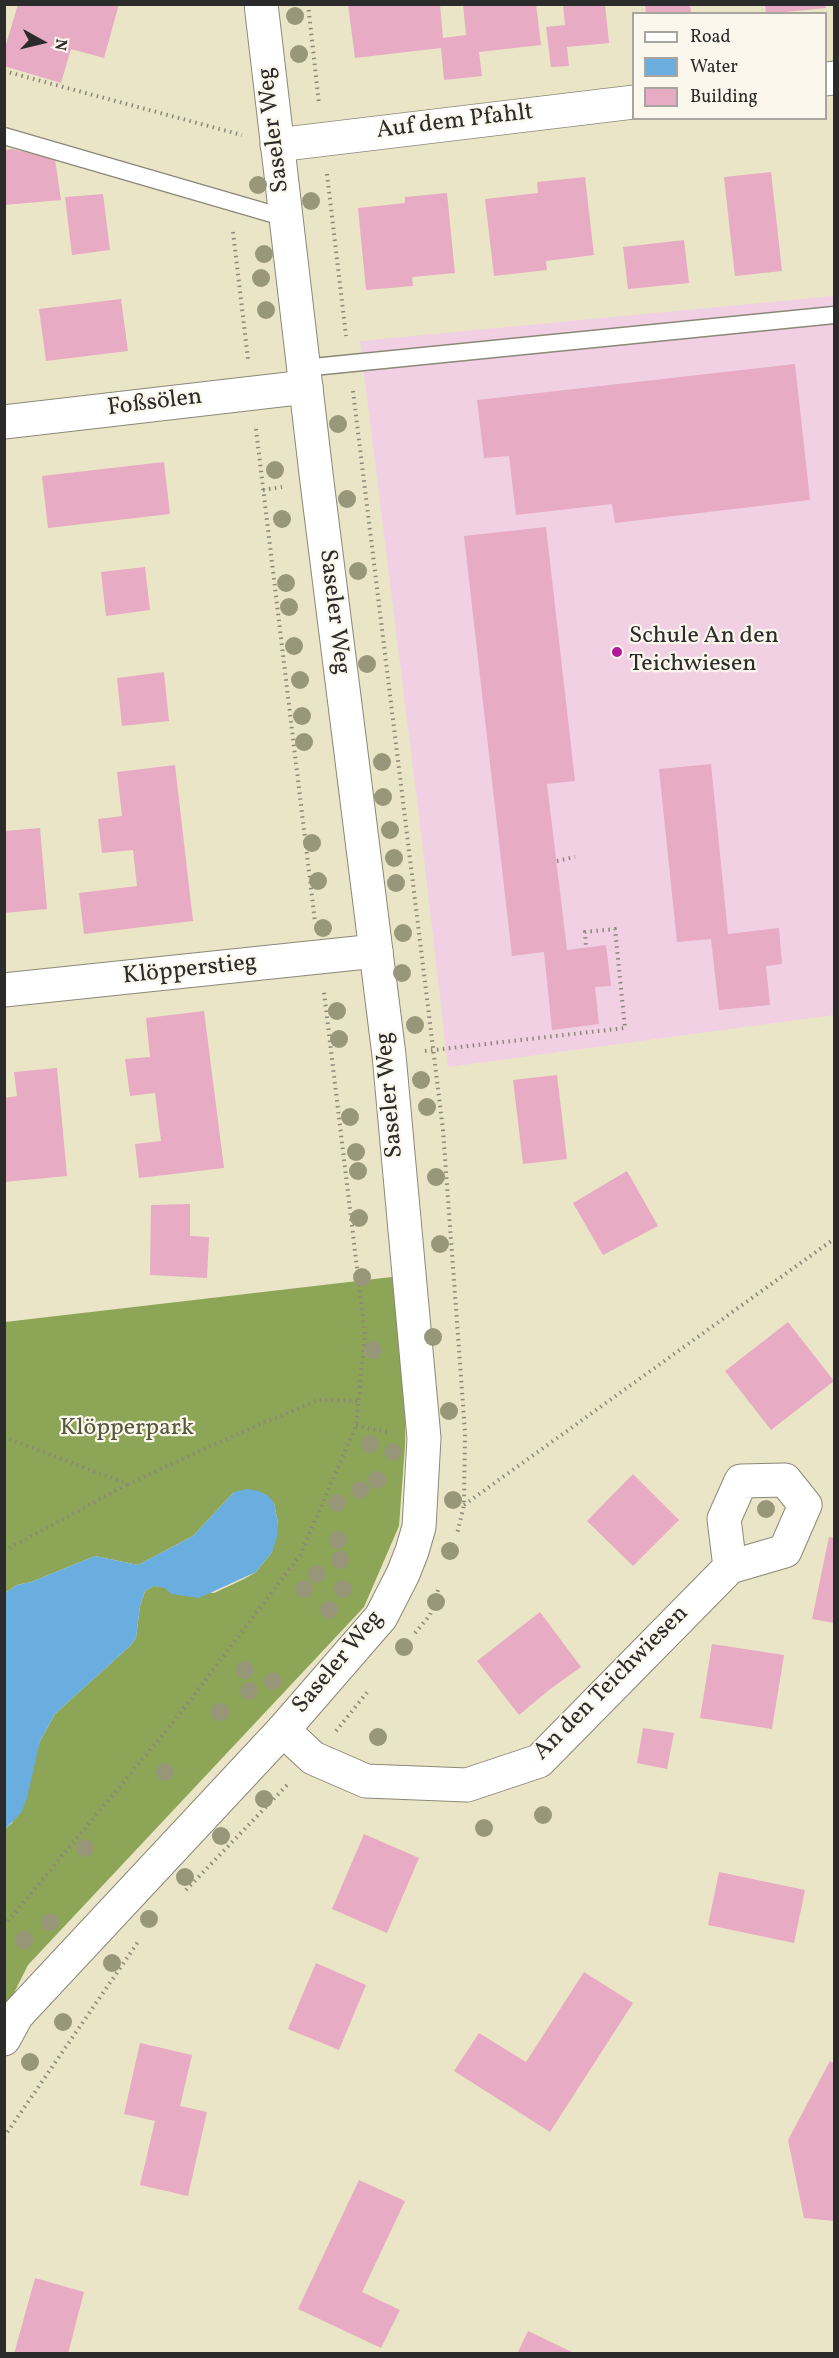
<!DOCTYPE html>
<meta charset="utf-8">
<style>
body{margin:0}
#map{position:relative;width:839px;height:2358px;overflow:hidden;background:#ebe5c7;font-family:Vollkorn,serif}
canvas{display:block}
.frame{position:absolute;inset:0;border:6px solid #2b2b2b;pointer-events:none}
.legend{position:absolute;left:632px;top:12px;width:195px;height:108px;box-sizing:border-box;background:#fbf7ec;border:2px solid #a8a59f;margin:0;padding:8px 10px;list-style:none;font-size:18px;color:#2b2b2b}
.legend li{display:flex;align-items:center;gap:12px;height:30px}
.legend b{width:30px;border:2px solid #a8a59f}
.north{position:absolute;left:12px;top:12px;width:60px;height:60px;-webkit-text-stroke:4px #fbf7ec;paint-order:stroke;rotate:98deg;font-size:16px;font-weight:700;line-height:24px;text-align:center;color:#2b2b2b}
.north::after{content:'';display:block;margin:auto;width:21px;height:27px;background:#2b2b2b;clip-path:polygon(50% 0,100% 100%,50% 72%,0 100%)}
</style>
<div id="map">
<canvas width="839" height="2358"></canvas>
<div class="frame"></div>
<ul class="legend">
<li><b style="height:8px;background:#fff"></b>Road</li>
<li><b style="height:16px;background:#69aedf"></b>Water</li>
<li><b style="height:16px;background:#e7abc3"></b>Building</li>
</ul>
<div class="north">N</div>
</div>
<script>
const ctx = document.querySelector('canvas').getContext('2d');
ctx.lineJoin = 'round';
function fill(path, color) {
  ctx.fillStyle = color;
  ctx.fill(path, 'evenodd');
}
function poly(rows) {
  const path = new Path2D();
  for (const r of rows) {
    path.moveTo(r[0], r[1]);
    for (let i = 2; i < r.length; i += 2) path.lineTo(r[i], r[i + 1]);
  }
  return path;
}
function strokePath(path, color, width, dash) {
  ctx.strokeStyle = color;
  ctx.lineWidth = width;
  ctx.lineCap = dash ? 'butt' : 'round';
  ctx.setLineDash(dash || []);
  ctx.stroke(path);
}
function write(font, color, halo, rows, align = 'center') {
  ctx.font = font + ' Vollkorn,serif';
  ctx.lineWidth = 4.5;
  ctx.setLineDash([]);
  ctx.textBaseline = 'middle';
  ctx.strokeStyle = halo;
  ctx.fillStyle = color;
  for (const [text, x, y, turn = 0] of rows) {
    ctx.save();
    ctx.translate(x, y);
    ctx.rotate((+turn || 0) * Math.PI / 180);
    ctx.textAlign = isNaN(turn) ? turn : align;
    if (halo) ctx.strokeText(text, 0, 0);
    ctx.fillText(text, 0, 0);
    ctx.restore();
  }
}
fill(poly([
 [834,296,834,1015,448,1067,421,832,360,341]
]), '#f1d0e3');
fill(poly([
 [409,1275,405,1446,399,1526,364,1607,28,1965,5,2011,5,1829,12,1823,40,1741,55,1714,130,1646,136,1638,140,1606,145,1591,154,1586,214,1593,244,1579,256,1572,272,1552,278,1523,274,1503,234,1492,193,1536,138,1565,95,1556,31,1582,17,1585,5,1593,5,1322]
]), '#8da556');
fill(poly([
 [247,1489,259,1491,268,1496,274,1503,278,1523,277,1537,272,1552,256,1572,199,1598,171,1594,165,1588,154,1586,145,1591,140,1606,136,1638,130,1646,55,1714,40,1741,27,1798,21,1813,5,1829,5,1593,17,1585,31,1582,95,1556,138,1565,193,1536,234,1492]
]), '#69aedf');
fill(poly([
 [18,4,119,4,104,58,71,49,61,83,4,66,4,51],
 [348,4,440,4,443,38,466,35,463,4,536,4,541,45,479,52,482,76,444,80,441,48,355,58],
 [563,4,605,4,609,43,567,47,569,66,551,67,546,27,565,25],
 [645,4,690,4,691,14,646,14],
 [765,4,825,4,826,8,766,14],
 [12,149,55,159,61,200,4,205,4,150],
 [771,172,782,271,735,276,724,177],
 [585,177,594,255,546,261,547,270,494,276,485,199,538,193,537,182],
 [447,193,455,273,412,277,413,286,366,290,358,208,405,203,405,197],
 [103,194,110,250,72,255,65,197],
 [684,240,689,283,628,289,623,247],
 [121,299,128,351,46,361,39,309],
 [795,364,810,500,615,523,612,504,516,515,509,456,484,458,477,400],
 [164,462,170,514,48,528,42,476],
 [546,527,575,781,547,784,567,950,606,945,611,986,595,987,599,1024,552,1030,544,952,512,956,464,536],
 [145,567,150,610,106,616,101,572],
 [164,672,169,721,122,726,117,678],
 [711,764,728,934,779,928,782,964,766,966,770,1005,719,1010,711,939,677,942,659,769],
 [175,765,193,921,84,934,79,893,137,886,133,850,102,853,98,819,122,816,117,772],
 [40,828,47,909,4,913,4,831],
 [204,1011,224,1168,139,1178,135,1144,161,1141,155,1093,130,1096,125,1059,150,1057,146,1018],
 [57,1068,67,1176,4,1182,4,1098,17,1096,14,1072],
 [557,1075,567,1159,523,1164,513,1080],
 [627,1171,658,1226,603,1255,573,1203],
 [190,1204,190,1236,209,1237,207,1278,150,1275,151,1205],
 [788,1322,834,1381,771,1430,725,1371],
 [633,1474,679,1520,633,1566,587,1521],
 [829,1537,834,1538,834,1623,812,1619],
 [540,1612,581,1667,549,1690,519,1715,477,1661],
 [712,1644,784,1655,772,1729,700,1718],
 [643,1728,674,1733,667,1769,637,1763],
 [364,1834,419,1858,387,1933,332,1909],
 [719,1872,805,1890,794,1943,708,1925],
 [316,1963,366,1985,339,2050,288,2029],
 [584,1972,633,2003,550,2132,454,2071,479,2033,526,2062],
 [140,2043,192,2055,180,2106,207,2112,188,2196,140,2185,155,2121,124,2114],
 [830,2061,834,2063,834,2221,804,2218,788,2140],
 [359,2180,405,2201,362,2292,400,2310,381,2348,298,2309],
 [35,2278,84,2292,68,2354,14,2354],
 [528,2331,576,2354,517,2354]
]), '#e7abc3');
const service = poly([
 [4,136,286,218],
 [303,368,834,315]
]);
const minor = poly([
 [826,79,834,78],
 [277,145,634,102],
 [4,422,306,387],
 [4,990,376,951],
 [283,1730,313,1758,366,1781,467,1785,539,1761,730,1567,785,1551,805,1505,785,1480,741,1481,724,1519,730,1567]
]);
const tertiary = poly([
 [4,2039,17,2015,283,1730,381,1617,403,1574,412,1551,419,1527,424,1438,389,1055,317,482,261,4]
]);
strokePath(service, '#8b8879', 19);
strokePath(minor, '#8b8879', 35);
strokePath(tertiary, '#8b8879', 35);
strokePath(poly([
 [308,4,319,104],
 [4,71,242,135],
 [327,174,346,336],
 [233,232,248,359],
 [353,391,443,1130,465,1432,464,1505,457,1534],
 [256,429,315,922],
 [263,490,282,487],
 [557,861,575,857],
 [425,1051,625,1028,615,929,585,932,586,948],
 [356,1426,388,1432],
 [4,1437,128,1484,233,1436,318,1400,360,1401],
 [464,1505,834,1239],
 [4,1551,128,1484],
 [415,1633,430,1615,439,1587],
 [336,1731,369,1690],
 [186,1890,289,1783],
 [4,1926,175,1720,300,1555,356,1426,365,1335,324,992],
 [4,2137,138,1942]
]), '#8b8879', 4, [1.5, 4.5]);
strokePath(service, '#fff', 16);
strokePath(minor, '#fff', 33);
strokePath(tertiary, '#fff', 33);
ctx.fillStyle = '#98977a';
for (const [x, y] of [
 [295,16],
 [299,54],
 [258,185],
 [311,201],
 [264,254],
 [261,278],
 [266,310],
 [338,424],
 [275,470],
 [347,499],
 [282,519],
 [358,571],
 [286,583],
 [289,607],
 [294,646],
 [367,664],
 [300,680],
 [302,716],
 [304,742],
 [382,762],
 [383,797],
 [390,830],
 [312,843],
 [394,858],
 [318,881],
 [396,883],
 [323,928],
 [403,933],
 [402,973],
 [337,1011],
 [415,1025],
 [339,1039],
 [421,1080],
 [427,1107],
 [350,1117],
 [356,1152],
 [358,1171],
 [436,1177],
 [359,1218],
 [440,1244],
 [362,1277],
 [433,1337],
 [373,1350],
 [449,1411],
 [370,1444],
 [393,1452],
 [377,1480],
 [360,1490],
 [453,1500],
 [337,1503],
 [766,1509],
 [338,1540],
 [450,1551],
 [340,1560],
 [317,1574],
 [304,1589],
 [343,1589],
 [436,1602],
 [329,1610],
 [404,1647],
 [245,1670],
 [273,1681],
 [249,1691],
 [220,1712],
 [378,1737],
 [165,1772],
 [264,1799],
 [543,1815],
 [484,1828],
 [221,1836],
 [85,1848],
 [185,1877],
 [149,1919],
 [50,1922],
 [24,1940],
 [112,1963],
 [63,2022],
 [30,2062]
]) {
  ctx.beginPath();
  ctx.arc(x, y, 9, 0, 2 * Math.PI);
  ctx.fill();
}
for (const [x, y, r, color] of [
 [617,652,6,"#b5179e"]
]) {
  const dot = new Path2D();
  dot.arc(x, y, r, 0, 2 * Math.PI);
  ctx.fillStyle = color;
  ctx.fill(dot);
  strokePath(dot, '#fbf7ec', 2);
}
write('24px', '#2b2b2b', '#fbf7ec', [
 ["Auf dem Pfahlt",455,123,-7],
 ["Saseler Weg",275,130,-97],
 ["Foßsölen",155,404,-7],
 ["Saseler Weg",333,612,83],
 ["Klöpperstieg",190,971,-6],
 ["Saseler Weg",391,1095,-95],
 ["Saseler Weg",339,1663,-50],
 ["An den Teichwiesen",612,1684,-45]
]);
write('24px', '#2b2b2b', '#fbf7ec', [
 ["Schule An den",629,638],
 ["Teichwiesen",629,666]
], 'left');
write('24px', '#54573b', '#fbf7ec', [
 ["Klöpperpark",127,1430]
]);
</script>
